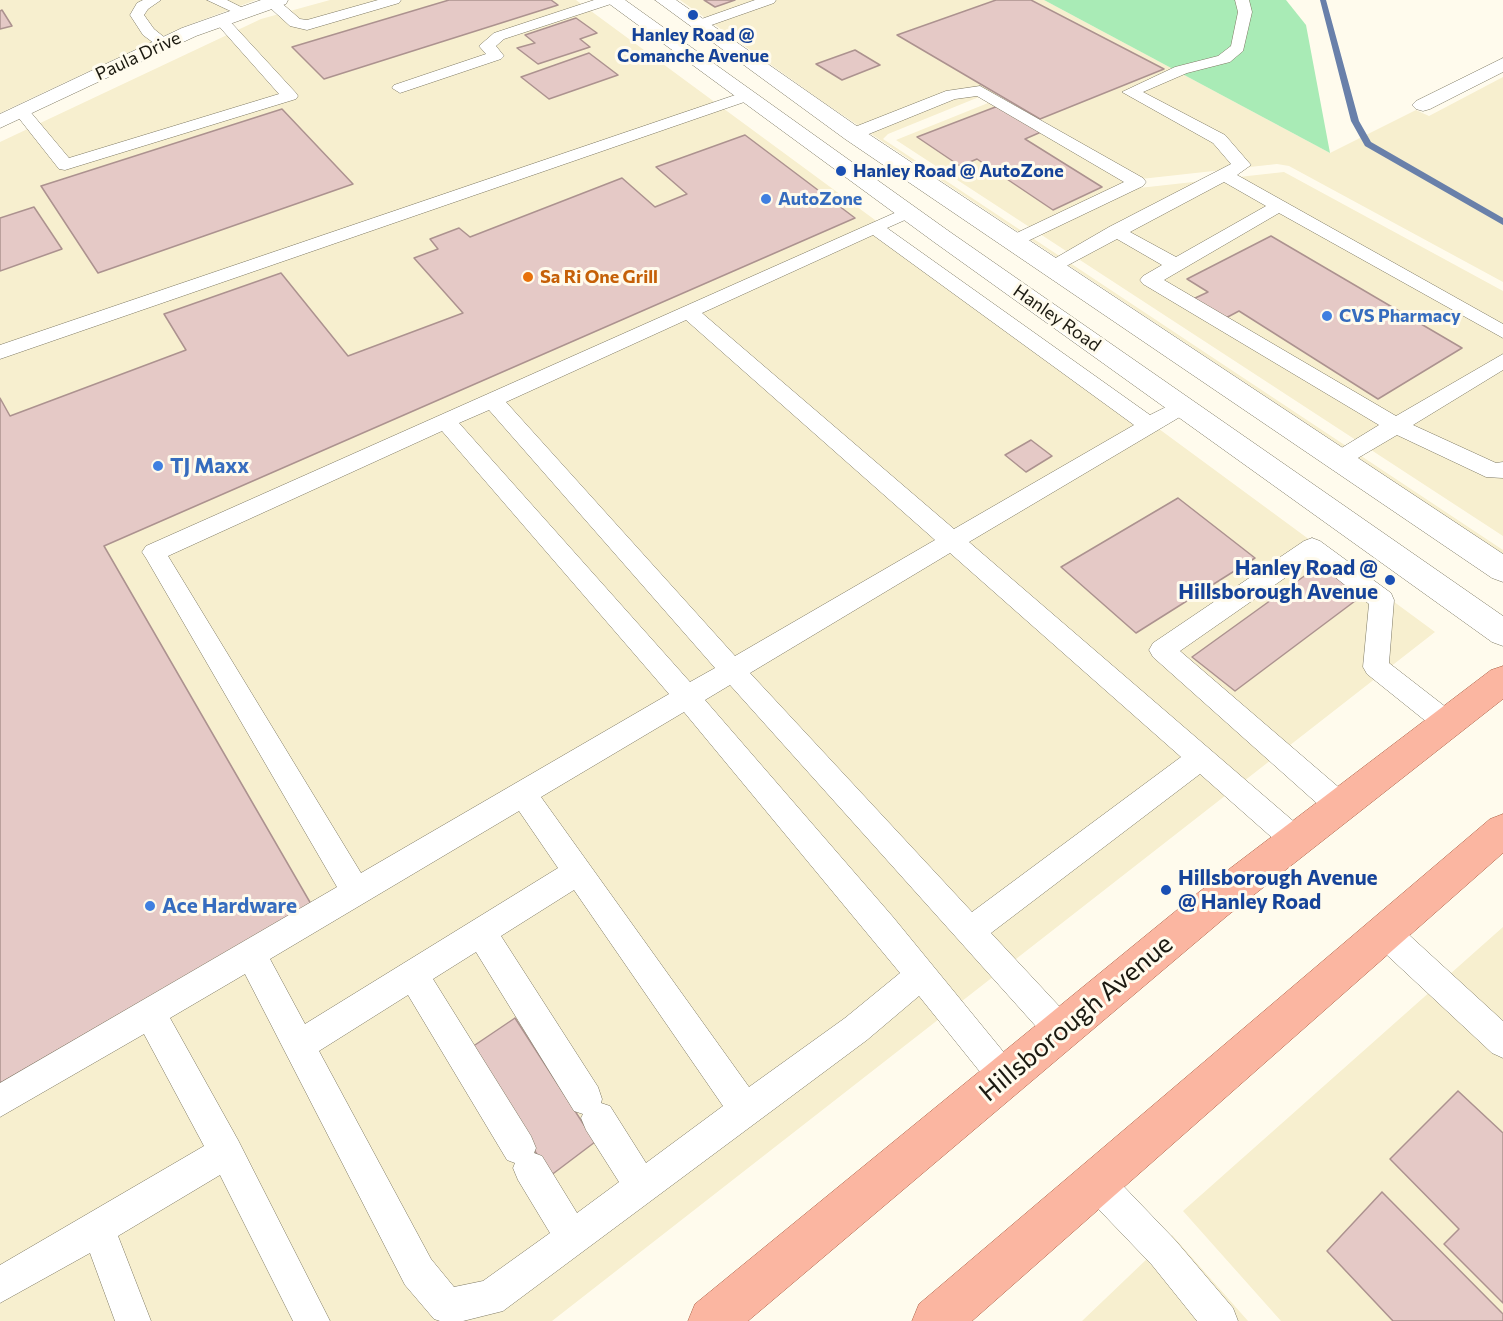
<!DOCTYPE html>
<style>
body{margin:0}
canvas{display:block;background:#fffbed}
</style>
<canvas width="1503" height="1321"></canvas>
<script>
const ctx = document.querySelector('canvas').getContext('2d');
ctx.lineJoin = 'round';
function fill(path, color) {
  ctx.fillStyle = color;
  ctx.fill(path, 'evenodd');
}
function poly(rows) {
  const path = new Path2D();
  for (const r of rows) {
    path.moveTo(r[0], r[1]);
    for (let i = 2; i < r.length; i += 2) path.lineTo(r[i], r[i + 1]);
  }
  return path;
}
function strokePath(path, color, width, dash) {
  ctx.strokeStyle = color;
  ctx.lineWidth = width;
  ctx.lineCap = dash ? 'butt' : 'round';
  ctx.setLineDash(dash || []);
  ctx.stroke(path);
}
function write(font, color, halo, rows, align = 'center') {
  ctx.font = font + ' Commissioner,sans-serif';
  ctx.lineWidth = 6;
  ctx.setLineDash([]);
  ctx.textBaseline = 'middle';
  ctx.strokeStyle = halo;
  ctx.fillStyle = color;
  for (const [text, x, y, turn = 0] of rows) {
    ctx.save();
    ctx.translate(x, y);
    ctx.rotate((+turn || 0) * Math.PI / 180);
    ctx.textAlign = isNaN(turn) ? turn : align;
    if (halo) ctx.strokeText(text, 0, 0);
    ctx.fillText(text, 0, 0);
    ctx.restore();
  }
}
fill(poly([
 [0,0,256,0,183,27,0,113],
 [330,0,576,0,1435,632,552,1321,0,1321,0,142,261,19],
 [680,0,1044,0,1330,153,1416,110,1429,116,1503,77,1503,282,1289,166,1277,164,1141,179,999,95,984,95,888,134,883,139,1503,550,1503,554,826,104],
 [993,101,1139,188,1284,172,1503,291,1503,536,896,140],
 [1503,927,1503,1321,1281,1321,1183,1211],
 [1172,1235,1248,1321,1082,1321]
]), '#f7efcf');
fill(poly([
 [1044,0,1286,0,1306,25,1330,153]
]), '#a9ebb6');
fill(poly([
 [1320,0,1326,0,1359,121,1371,142,1503,218,1503,225,1365,146,1351,121,1320,0]
]), '#6980aa');
const building = poly([
 [449,0,551,0,558,5,324,79,292,47,449,0],
 [704,0,735,0,715,7,704,0],
 [996,0,1031,0,1164,69,1040,119,897,35,996,0],
 [2,10,12,26,0,29,0,11,2,10],
 [576,18,597,33,580,39,590,47,538,64,517,48,535,43,525,35,576,18],
 [855,50,880,65,842,80,816,64,855,50],
 [589,53,618,75,549,99,521,77,589,53],
 [998,106,1041,132,1025,139,1102,187,1053,210,977,159,960,166,917,137,998,106],
 [282,109,353,184,98,273,41,186,282,109],
 [745,135,855,218,104,546,311,904,0,1083,0,398,10,416,186,350,164,314,281,273,348,356,463,313,414,258,438,249,430,239,459,228,470,237,622,178,655,207,687,194,656,167,745,135],
 [34,207,62,249,0,271,0,218,34,207],
 [1271,236,1462,348,1378,399,1239,311,1222,320,1191,300,1208,292,1187,279,1271,236],
 [1031,440,1052,456,1026,472,1005,455,1031,440],
 [1178,498,1255,558,1136,633,1061,567,1178,498],
 [1321,564,1363,595,1235,691,1192,657,1321,564],
 [515,1018,595,1142,550,1176,472,1047,515,1018],
 [1458,1091,1503,1133,1503,1303,1444,1244,1459,1229,1390,1159,1458,1091],
 [1382,1192,1503,1314,1503,1321,1393,1321,1327,1251,1382,1192]
]);
fill(building, '#e5c9c6');
strokePath(building, '#ac928f', 1.5);
const service = poly([
 [143,0,161,0,148,9,144,15,154,29,169,41,172,44,169,47,159,47,143,35,130,15,137,3,143,0],
 [207,0,227,0,251,12,249,15,239,15,207,0],
 [266,0,278,0,300,19,307,20,378,0,401,0,399,3,307,30,290,26,267,5,266,0],
 [594,0,616,0,614,3,504,39,496,46,504,56,501,59,406,91,400,93,392,88,394,85,486,54,479,46,494,33,594,0],
 [755,0,776,0,774,3,703,28,698,30,690,25,693,22,755,0],
 [1235,0,1249,0,1252,12,1243,51,1230,62,1187,73,1143,92,1225,135,1251,165,1237,175,1503,324,1503,338,1279,213,1164,280,1396,416,1503,354,1503,370,1413,425,1496,463,1503,462,1503,478,1486,477,1397,435,1346,465,1338,468,1330,465,1327,460,1330,455,1379,425,1143,284,1140,280,1143,276,1162,265,1117,239,1057,271,1043,271,1040,267,1109,227,1231,164,1213,143,1122,92,1175,67,1218,56,1231,46,1238,12,1235,0],
 [1224,182,1266,206,1176,257,1130,232,1224,182],
 [221,16,226,17,296,93,298,96,296,99,65,170,59,169,14,112,22,107,28,109,69,158,279,94,216,23,214,20,221,16],
 [980,86,1143,178,1146,182,1143,186,1013,248,1004,242,1006,238,1124,182,977,96,955,99,859,138,847,138,845,134,847,130,946,91,980,86],
 [747,91,755,96,753,99,0,359,0,345,747,91],
 [908,207,917,212,914,216,887,228,1150,415,1182,399,1190,401,1193,406,1190,411,969,542,1306,832,1310,841,1306,850,1296,854,1286,850,1200,774,991,933,1072,1020,1077,1031,1072,1042,1061,1047,1050,1042,730,685,705,700,893,917,1015,1066,1020,1077,1015,1088,1004,1093,993,1088,919,996,867,1040,503,1311,463,1321,440,1321,434,1319,405,1285,245,974,170,1018,238,1140,330,1321,293,1321,220,1175,118,1236,151,1321,115,1321,90,1253,0,1303,0,1265,204,1146,144,1034,0,1117,0,1083,337,887,146,558,142,552,146,546,908,207],
 [873,235,1134,425,954,529,702,313,873,235],
 [686,320,935,540,735,656,506,402,686,320],
 [489,410,715,668,690,682,459,423,489,410],
 [442,431,669,694,361,873,168,556,442,431],
 [950,553,1181,757,972,912,750,673,950,553],
 [684,712,900,973,845,1018,749,1087,541,797,684,712],
 [519,811,558,868,305,1024,270,959,519,811],
 [574,890,723,1106,646,1163,610,1106,601,1103,602,1099,598,1087,501,936,574,890],
 [476,952,574,1111,583,1114,581,1118,586,1130,619,1182,577,1213,542,1156,534,1153,536,1148,531,1136,433,979,476,952],
 [408,995,507,1160,515,1163,513,1168,518,1180,550,1233,483,1281,454,1287,431,1259,319,1051,408,995],
 [1312,538,1320,541,1391,593,1394,600,1389,663,1456,715,1460,723,1456,731,1447,734,1438,731,1367,674,1363,667,1369,604,1312,559,1180,651,1350,797,1354,806,1350,815,1340,818,1330,815,1153,657,1149,650,1153,643,1304,541,1312,538],
 [1385,919,1396,923,1503,1021,1503,1058,1492,1053,1374,943,1370,933,1374,923,1385,919],
 [1096,1165,1108,1170,1176,1241,1233,1308,1238,1321,1197,1321,1152,1265,1084,1194,1079,1182,1084,1170,1096,1165]
]);
const minor = poly([
 [261,0,288,0,286,4,196,36,0,128,0,114,182,28,261,0],
 [1503,58,1503,72,1430,109,1423,111,1416,109,1412,105,1416,101,1503,58]
]);
const secondary = poly([
 [604,0,625,0,950,232,1503,616,1503,646,1492,642,934,242,604,0],
 [655,0,676,0,861,129,1503,554,1503,582,1492,578,845,139,655,0]
]);
const primary = poly([
 [1503,666,1503,699,1227,916,748,1321,688,1321,695,1304,1199,892,1491,670,1503,666],
 [1503,814,1503,853,972,1321,912,1321,919,1304,1490,819,1503,814]
]);
strokePath(service, '#7e7963', 1);
strokePath(minor, '#7e7963', 1);
strokePath(secondary, '#7e7963', 1);
strokePath(primary, '#ab6046', 1);
fill(service, '#fff');
fill(minor, '#fff');
fill(secondary, '#fff');
fill(primary, '#fbb6a1');
for (const [x, y, r, color] of [
 [693,15,6,"#1a4fb4"],
 [841,171,6,"#1a4fb4"],
 [766,199,6,"#3f7fe0"],
 [528,277,6,"#e8710a"],
 [1327,316,6,"#3f7fe0"],
 [158,466,6,"#3f7fe0"],
 [1390,580,6,"#1a4fb4"],
 [1166,890,6,"#1a4fb4"],
 [150,906,6,"#3f7fe0"]
]) {
  const dot = new Path2D();
  dot.arc(x, y, r, 0, 2 * Math.PI);
  ctx.fillStyle = color;
  ctx.fill(dot);
  strokePath(dot, '#fffbed', 2);
}
write('bold 18px', '#164399', '#fffbed', [
 ["Hanley Road @",693,35],
 ["Comanche Avenue",693,56],
 ["Hanley Road @ AutoZone",853,171,"left"]
]);
write('18px', '#1c1a11', '#fffbed', [
 ["Paula Drive",138,56,-25],
 ["Hanley Road",1057,318,35]
]);
write('bold 18px', '#366cbe', '#fffbed', [
 ["AutoZone",778,199],
 ["CVS Pharmacy",1339,316]
], 'left');
write('bold 18px', '#c56008', '#fffbed', [
 ["Sa Ri One Grill",540,277]
], 'left');
write('bold 21px', '#366cbe', '#fffbed', [
 ["TJ Maxx",170,466],
 ["Ace Hardware",162,906]
], 'left');
write('bold 21px', '#164399', '#fffbed', [
 ["Hanley Road @",1378,568],
 ["Hillsborough Avenue",1378,592],
 ["Hillsborough Avenue",1178,878,"left"],
 ["@ Hanley Road",1178,902,"left"]
], 'right');
write('26px', '#1c1a11', '#fffbed', [
 ["Hillsborough Avenue",1076,1018,-40]
]);
</script>
